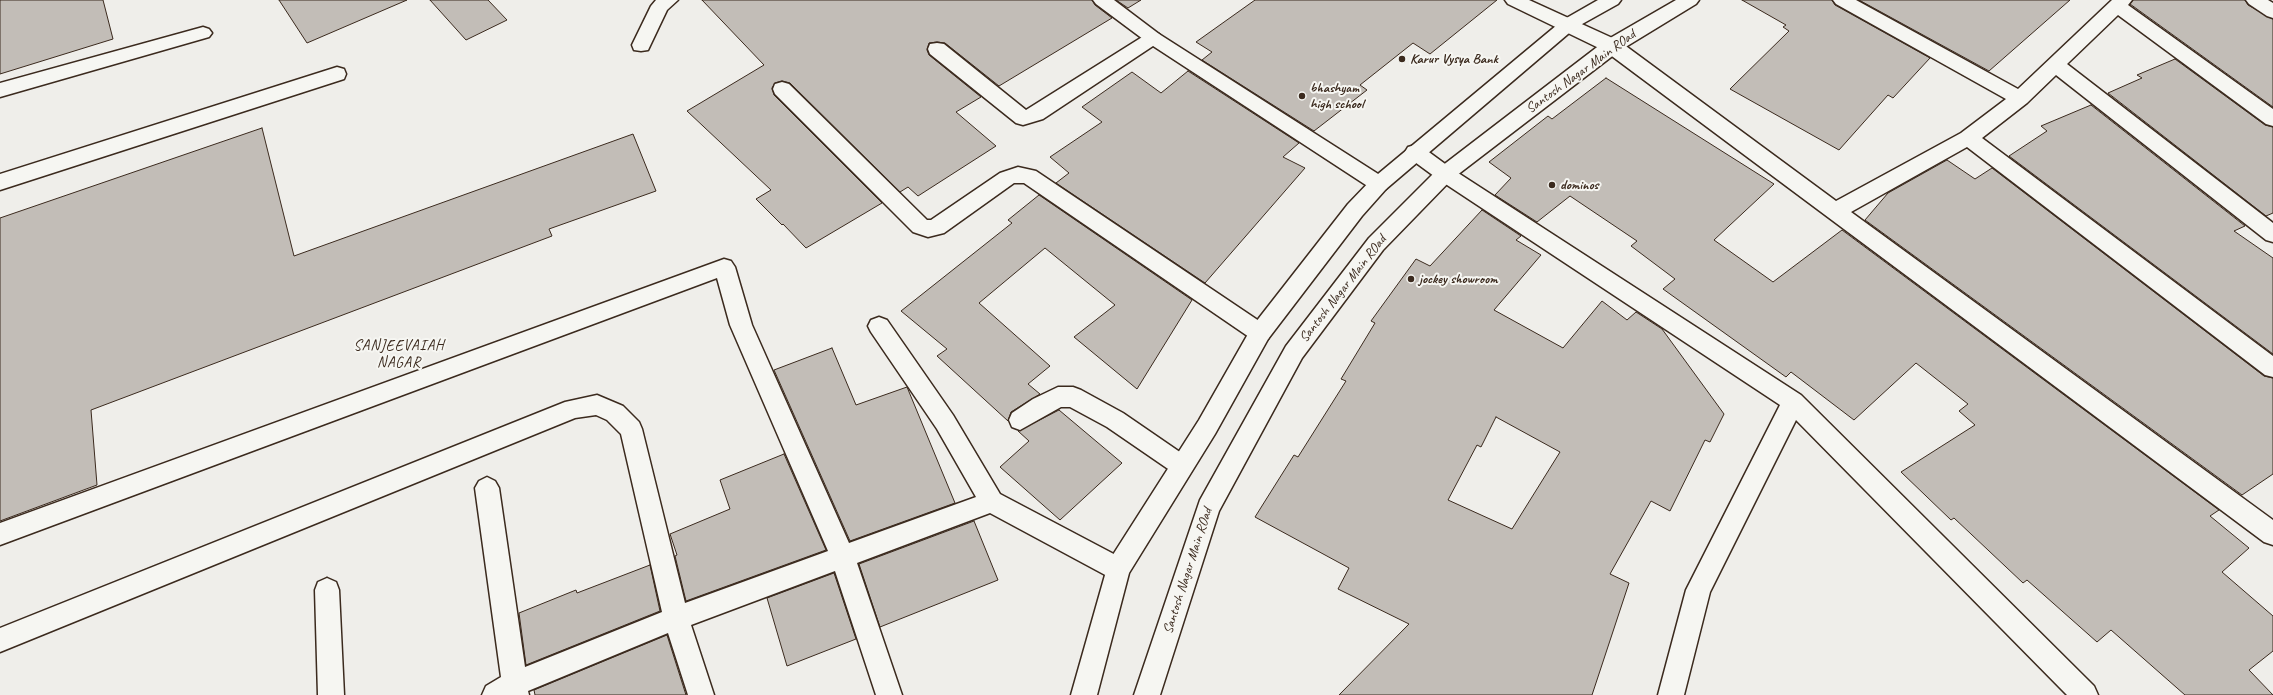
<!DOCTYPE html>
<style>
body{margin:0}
canvas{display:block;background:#efeeea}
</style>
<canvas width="2273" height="695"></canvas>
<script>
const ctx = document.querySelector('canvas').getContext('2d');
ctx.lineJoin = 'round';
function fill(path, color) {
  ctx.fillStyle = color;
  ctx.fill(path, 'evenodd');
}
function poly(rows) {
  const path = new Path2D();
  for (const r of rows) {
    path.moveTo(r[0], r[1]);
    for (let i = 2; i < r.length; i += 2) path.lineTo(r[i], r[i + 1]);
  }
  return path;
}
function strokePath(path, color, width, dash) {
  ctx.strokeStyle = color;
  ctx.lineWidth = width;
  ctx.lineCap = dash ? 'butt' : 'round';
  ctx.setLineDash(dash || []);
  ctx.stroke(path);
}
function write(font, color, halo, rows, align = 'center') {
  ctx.font = font + ' Caveat,sans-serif';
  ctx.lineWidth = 4;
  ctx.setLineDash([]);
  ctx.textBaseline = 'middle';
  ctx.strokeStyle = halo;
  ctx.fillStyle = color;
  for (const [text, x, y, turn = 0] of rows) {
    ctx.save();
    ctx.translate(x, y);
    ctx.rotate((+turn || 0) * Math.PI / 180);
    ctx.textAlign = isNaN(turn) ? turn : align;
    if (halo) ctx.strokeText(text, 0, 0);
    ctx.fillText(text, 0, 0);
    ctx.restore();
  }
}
const building = poly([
 [0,0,103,0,113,39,0,74,0,0],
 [279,0,407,0,307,43,279,0],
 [430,0,488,0,507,20,466,40,430,0],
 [702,0,1092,0,1095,5,1112,18,999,86,945,43,937,42,929,43,927,50,929,55,981,97,956,112,996,146,918,196,908,187,900,192,790,83,782,81,775,83,772,88,774,95,882,203,806,248,783,224,782,225,756,199,771,190,687,111,764,65,702,0],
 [1116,0,1141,0,1128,8,1116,0],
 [1255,0,1497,0,1430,54,1413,43,1360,85,1367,90,1314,131,1202,60,1212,52,1196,42,1255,0],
 [1742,0,1832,0,1835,5,1930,58,1893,98,1888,95,1839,150,1730,89,1789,31,1783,27,1786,25,1742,0],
 [1859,0,2070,0,1989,71,1859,0],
 [2133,0,2245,0,2248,5,2273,19,2273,107,2130,4,2133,0],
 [2175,59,2265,125,2273,127,2273,213,2266,216,2108,93,2142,78,2137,75,2175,59],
 [1188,71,1299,143,1283,157,1305,168,1205,283,1056,183,1069,173,1050,157,1102,122,1082,107,1132,72,1161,93,1188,71],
 [1606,78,1774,184,1714,240,1773,282,1842,230,2219,510,2210,516,2249,548,2222,572,2273,616,2273,651,2249,670,2273,695,2185,695,2111,630,2097,642,2027,580,2023,583,1954,518,1951,520,1901,472,1975,425,1959,411,1968,404,1916,363,1854,420,1791,372,1786,377,1663,289,1675,279,1631,246,1637,241,1570,196,1537,222,1495,195,1511,178,1489,162,1548,116,1552,119,1606,78],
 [2091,105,2245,226,2234,231,2273,258,2273,354,2009,156,2047,131,2041,126,2091,105],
 [262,128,294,256,633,134,656,191,549,229,552,236,91,410,97,485,0,521,0,218,262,128],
 [1947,160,1975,179,1992,168,2264,376,2273,378,2273,474,2242,495,1865,220,1888,193,1947,160],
 [1039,195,1192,300,1137,389,1074,337,1115,305,1045,248,979,303,1050,366,1028,384,1040,394,1011,412,1008,421,937,356,947,349,901,311,1012,223,1008,220,1039,195],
 [1482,210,1521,236,1516,240,1541,255,1494,310,1563,348,1602,301,1627,320,1636,312,1662,329,1724,414,1710,442,1705,440,1670,511,1651,501,1610,574,1629,583,1592,695,1339,695,1409,624,1338,589,1349,568,1255,517,1294,455,1298,457,1346,381,1341,379,1375,323,1371,321,1416,259,1430,266,1482,210],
 [1496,417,1560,452,1512,529,1448,500,1477,445,1481,447,1496,417],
 [832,348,856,405,907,387,955,503,850,541,774,370,832,348],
 [1059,410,1122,463,1060,520,1000,467,1029,441,1018,431,1059,410],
 [784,454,826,550,686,601,675,556,677,555,670,534,730,509,720,480,784,454],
 [974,521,998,580,880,627,859,564,974,521],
 [650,565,660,611,526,665,519,613,576,590,577,593,650,565],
 [834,573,856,639,787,666,767,598,834,573],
 [667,635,686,695,535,695,534,690,667,635]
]);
fill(building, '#c2bdb7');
strokePath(building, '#3b2a1e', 1);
const service = poly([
 [1153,32,1159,34,1162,38,1159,42,1043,119,1023,125,1016,123,930,54,928,49,930,44,937,43,944,44,1026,110,1147,34,1153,32]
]);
const minor = poly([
 [656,0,678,0,667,10,648,50,641,51,634,50,632,45,651,6,656,0],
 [1093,0,1114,0,1159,34,1386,179,1389,184,1386,189,1379,192,1372,189,1147,42,1096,4,1093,0],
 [1505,0,1529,0,1619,41,1836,201,1961,133,2006,99,1836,4,1833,0,1856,0,2018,89,2112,0,2132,0,2128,5,2273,109,2273,126,2266,124,2118,15,2067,64,2273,223,2273,242,2266,240,2056,75,2027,103,1982,138,2273,356,2273,377,2265,375,1967,147,1851,212,2273,520,2273,545,2264,542,1605,51,1508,4,1505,0],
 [2246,0,2268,0,2273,3,2273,18,2267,16,2249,4,2246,0],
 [203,27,209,29,212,33,209,37,0,97,0,83,203,27],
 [337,67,344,69,346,74,344,79,0,190,0,174,337,67],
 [782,82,789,84,927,220,931,220,1000,173,1018,167,1036,171,1268,327,1271,333,1268,339,1260,342,1252,339,1024,183,1014,183,944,233,928,237,913,232,775,94,773,89,775,84,782,82],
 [1415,145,1422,147,1452,169,1801,395,2094,686,2098,695,2067,695,1796,420,1710,592,1684,695,1658,695,1686,590,1780,405,1438,179,1408,157,1405,152,1408,147,1415,145],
 [724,259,731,261,735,267,752,325,849,543,976,497,937,429,871,332,868,326,871,320,879,317,887,320,953,415,1000,494,1127,561,1130,569,1127,577,1118,580,1109,577,990,513,857,563,902,695,876,695,835,571,691,625,714,695,688,695,668,633,528,691,529,695,482,695,486,686,501,677,475,488,479,481,487,477,495,481,499,488,525,667,662,612,621,434,607,420,596,415,575,418,0,652,0,628,565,402,597,395,623,406,639,422,642,429,685,603,828,551,730,325,717,278,0,545,0,523,724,259],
 [1058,387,1073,387,1081,390,1123,413,1190,459,1194,466,1190,473,1182,476,1174,473,1107,427,1070,407,1061,407,1020,430,1012,427,1009,420,1012,413,1033,399,1058,387],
 [327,578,336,582,339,590,344,695,318,695,315,590,318,582,327,578]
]);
const primary = poly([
 [1598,0,1621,0,1618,4,1575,28,1386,189,1362,216,1268,339,1215,434,1129,573,1097,695,1071,695,1109,561,1199,420,1252,327,1348,204,1372,179,1563,20,1598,0],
 [1676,0,1699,0,1696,4,1619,51,1452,179,1383,250,1302,358,1219,511,1160,695,1134,695,1200,500,1286,346,1369,238,1438,169,1605,41,1676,0]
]);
strokePath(service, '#3b2a1e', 3);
strokePath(minor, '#3b2a1e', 3);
strokePath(primary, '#3b2a1e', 3);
fill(service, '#f6f6f2');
fill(minor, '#f6f6f2');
fill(primary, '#f6f6f2');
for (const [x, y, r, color] of [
 [1402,59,4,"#3b2a1e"],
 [1302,96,4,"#3b2a1e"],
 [1552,185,4,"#3b2a1e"],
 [1411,279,4,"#3b2a1e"]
]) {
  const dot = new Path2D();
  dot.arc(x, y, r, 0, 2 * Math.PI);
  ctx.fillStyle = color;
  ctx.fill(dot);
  strokePath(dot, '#f6f6f2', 1.5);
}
write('bold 14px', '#3b2a1e', '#f6f6f2', [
 ["Karur Vysya Bank",1410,59],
 ["bhashyam",1310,88],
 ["high school",1310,104],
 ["dominos",1560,185],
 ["jockey showroom",1419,279]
], 'left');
write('14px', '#3b2a1e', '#f6f6f2', [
 ["Santosh Nagar Main ROad",1581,72,-36],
 ["Santosh Nagar Main ROad",1343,289,-52],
 ["Santosh Nagar Main ROad",1188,571,-72]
]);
ctx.letterSpacing = '1px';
write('15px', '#3b2a1e', '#f6f6f2', [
 ["SANJEEVAIAH",399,346],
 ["NAGAR",399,363]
]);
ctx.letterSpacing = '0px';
</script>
